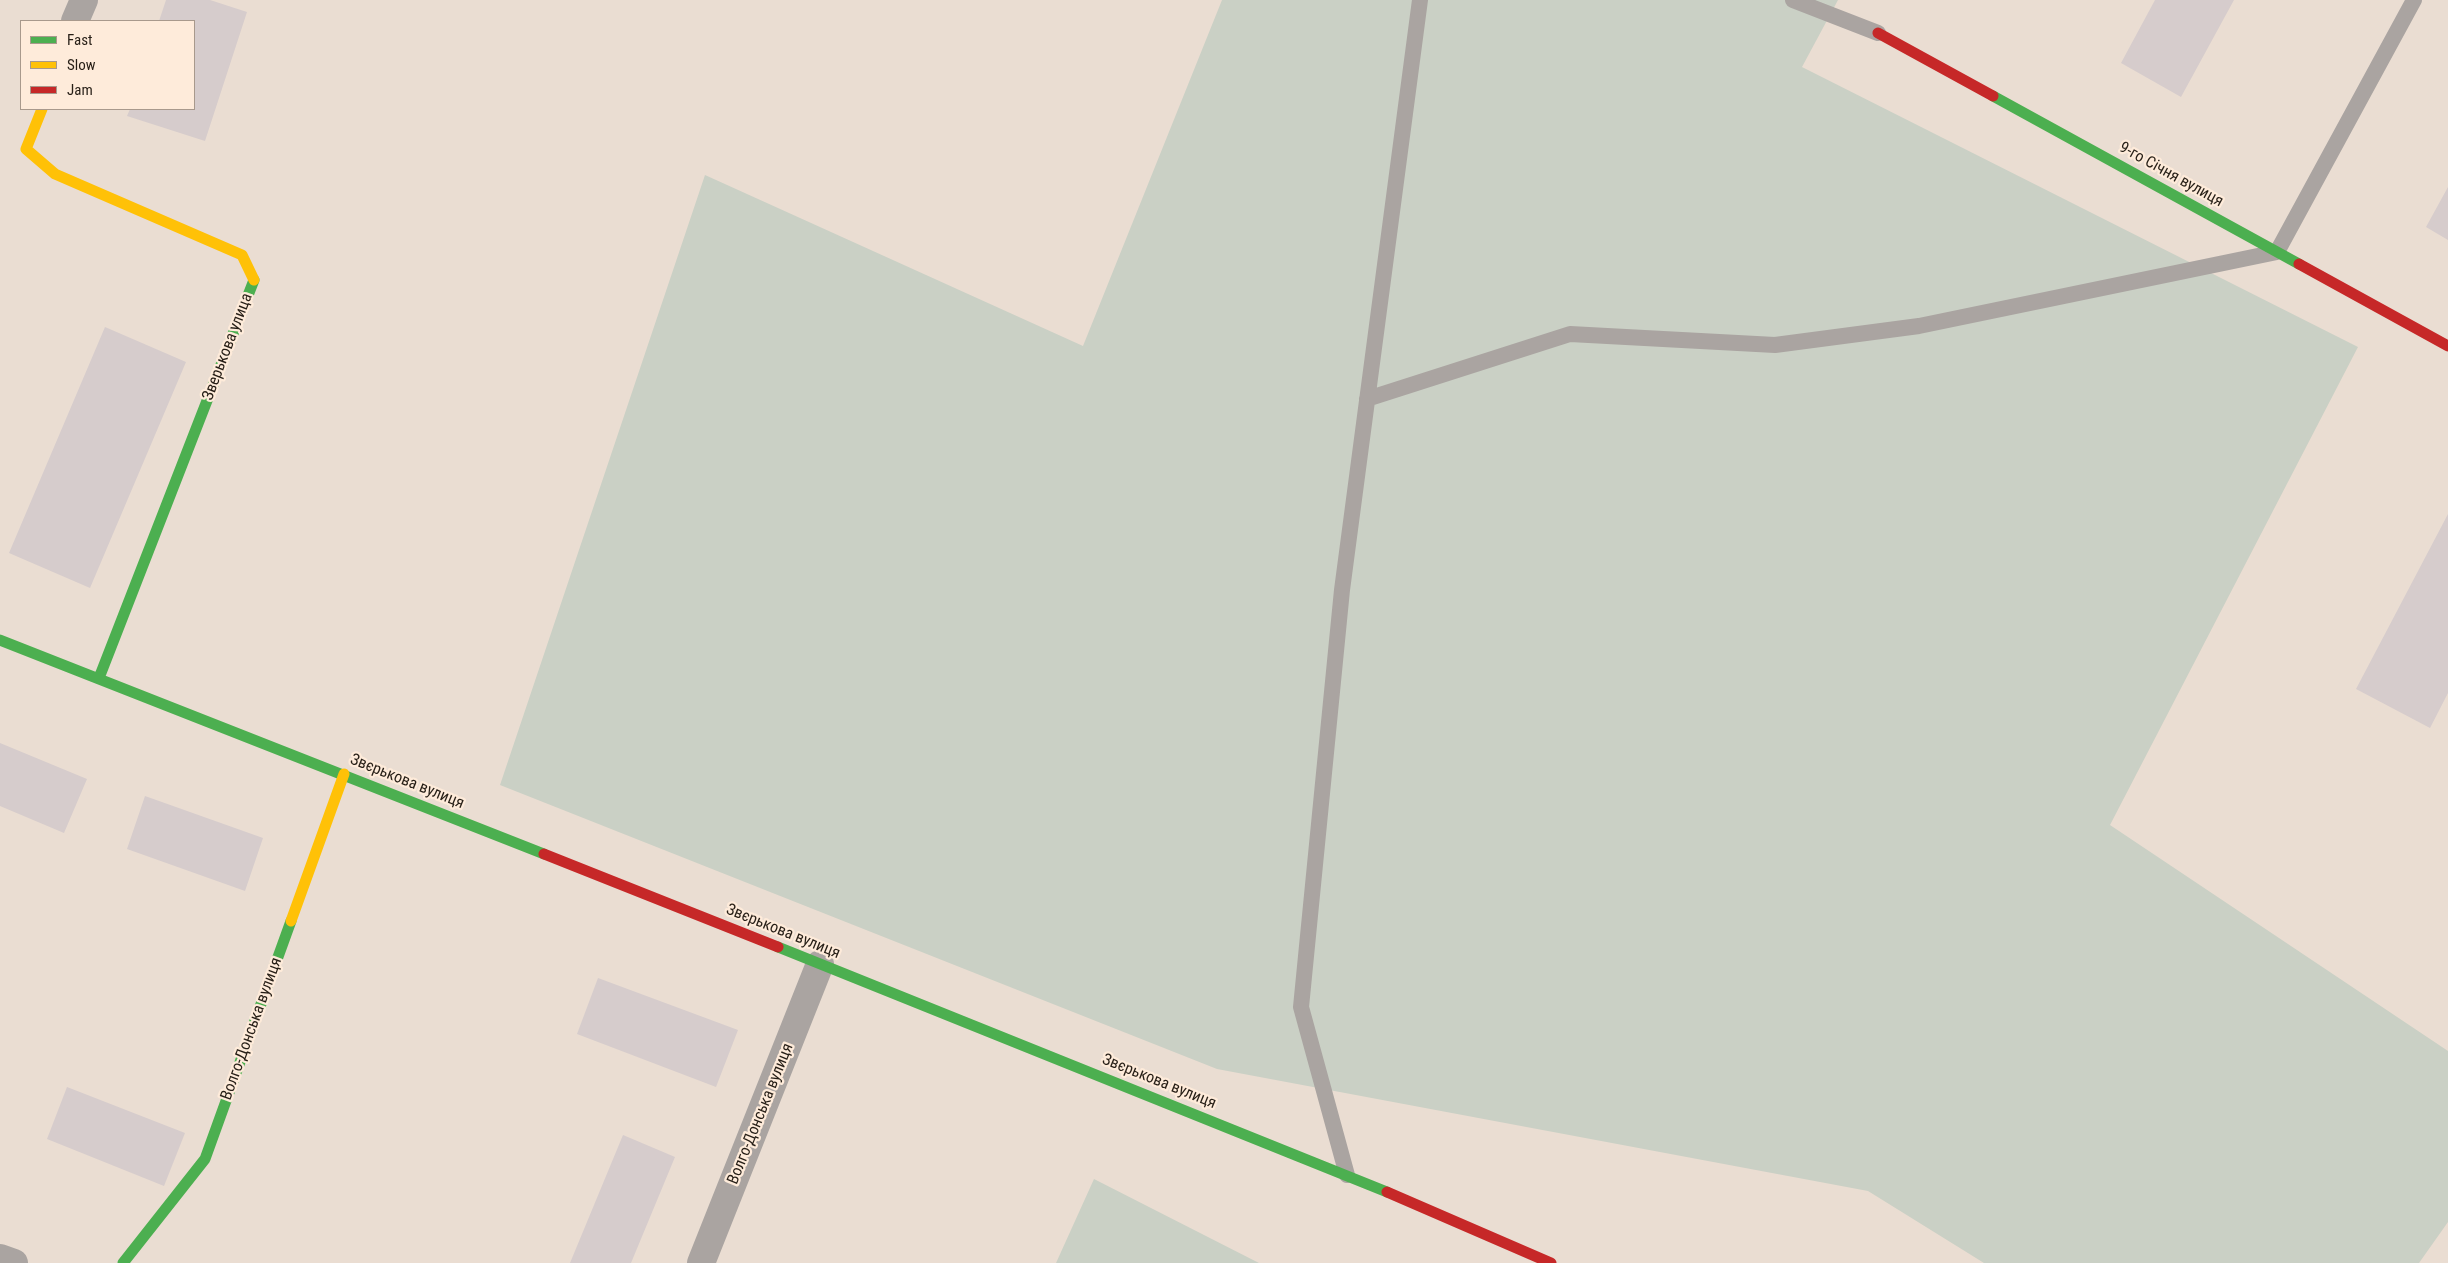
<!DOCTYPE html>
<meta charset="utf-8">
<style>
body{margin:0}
#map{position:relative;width:2448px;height:1263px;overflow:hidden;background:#eaddd2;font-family:"Roboto Condensed",sans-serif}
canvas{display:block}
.legend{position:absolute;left:20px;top:20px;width:175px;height:90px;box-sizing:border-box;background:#feebda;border:1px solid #a8998c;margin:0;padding:6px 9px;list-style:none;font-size:15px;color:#261e16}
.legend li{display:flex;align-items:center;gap:10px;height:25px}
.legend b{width:25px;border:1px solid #a8998c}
</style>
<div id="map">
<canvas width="2448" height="1263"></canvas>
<ul class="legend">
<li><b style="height:6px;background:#4caf50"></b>Fast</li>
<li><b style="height:6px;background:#ffc107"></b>Slow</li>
<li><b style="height:6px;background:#c62828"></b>Jam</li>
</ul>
</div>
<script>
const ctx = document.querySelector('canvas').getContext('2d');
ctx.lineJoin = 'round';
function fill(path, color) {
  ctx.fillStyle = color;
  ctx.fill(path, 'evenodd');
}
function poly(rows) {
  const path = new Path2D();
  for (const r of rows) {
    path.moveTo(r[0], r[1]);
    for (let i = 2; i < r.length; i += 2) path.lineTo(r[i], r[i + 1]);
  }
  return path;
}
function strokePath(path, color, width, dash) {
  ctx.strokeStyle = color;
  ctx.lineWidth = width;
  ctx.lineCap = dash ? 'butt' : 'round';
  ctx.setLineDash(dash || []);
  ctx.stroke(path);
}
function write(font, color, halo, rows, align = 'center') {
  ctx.font = font + ' "Roboto Condensed",sans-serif';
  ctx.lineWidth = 4.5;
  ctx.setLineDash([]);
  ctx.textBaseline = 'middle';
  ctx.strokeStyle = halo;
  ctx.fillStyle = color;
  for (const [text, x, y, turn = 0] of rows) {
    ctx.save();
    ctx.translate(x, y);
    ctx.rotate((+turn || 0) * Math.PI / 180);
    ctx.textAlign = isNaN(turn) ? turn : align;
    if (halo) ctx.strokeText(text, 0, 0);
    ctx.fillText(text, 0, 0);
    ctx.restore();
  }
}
fill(poly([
 [1222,0,1838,0,1802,67,2358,347,2110,825,2448,1051,2448,1222,2419,1263,1984,1263,1868,1191,1217,1069,500,785,705,175,1083,346],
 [1094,1179,1259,1263,1056,1263]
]), '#cad0c5');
fill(poly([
 [166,0,210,0,247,12,205,141,127,116,130,109,194,109,194,21,159,21],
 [2155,0,2234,0,2181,97,2121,63],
 [2448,187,2448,240,2426,227],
 [105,327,186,362,90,588,9,553],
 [2448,514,2448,693,2430,728,2356,689],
 [0,743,87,779,64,833,0,806],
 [145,796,263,838,245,891,127,849],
 [598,978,738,1030,716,1087,577,1034],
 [67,1087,185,1133,164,1186,47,1139],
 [623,1135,675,1157,631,1263,570,1263]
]), '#d6cccc');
strokePath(poly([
 [1793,0,1878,33],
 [1367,399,1570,334,1775,345,1919,326,2277,252,2414,0],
 [1347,1175,1301,1007,1342,590,1420,0]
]), '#aaa4a1', 16);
strokePath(poly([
 [75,21,84,0],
 [0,1258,14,1263],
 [701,1263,820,964]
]), '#aaa4a1', 28);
strokePath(poly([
 [1993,96,2299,264],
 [0,640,544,854],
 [99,678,254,280],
 [778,947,1387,1192],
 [123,1263,205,1159,291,921]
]), '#4caf50', 11);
strokePath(poly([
 [42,109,26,149,55,174,242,255,254,280],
 [291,921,344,774]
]), '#ffc107', 11);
strokePath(poly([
 [1878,33,1993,96],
 [2299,264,2448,346],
 [544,854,778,947],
 [1387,1192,1551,1263]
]), '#c62828', 11);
write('16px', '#261e16', '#feebda', [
 ["9-го Січня вулиця",2171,175,29],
 ["Зверькова улица",228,347,-69],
 ["Звєрькова вулиця",407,782,22],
 ["Звєрькова вулиця",783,932,22],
 ["Волго-Донська вулиця",252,1029,-70],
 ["Звєрькова вулиця",1159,1082,22],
 ["Волго-Донська вулиця",761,1114,-68]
]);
</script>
